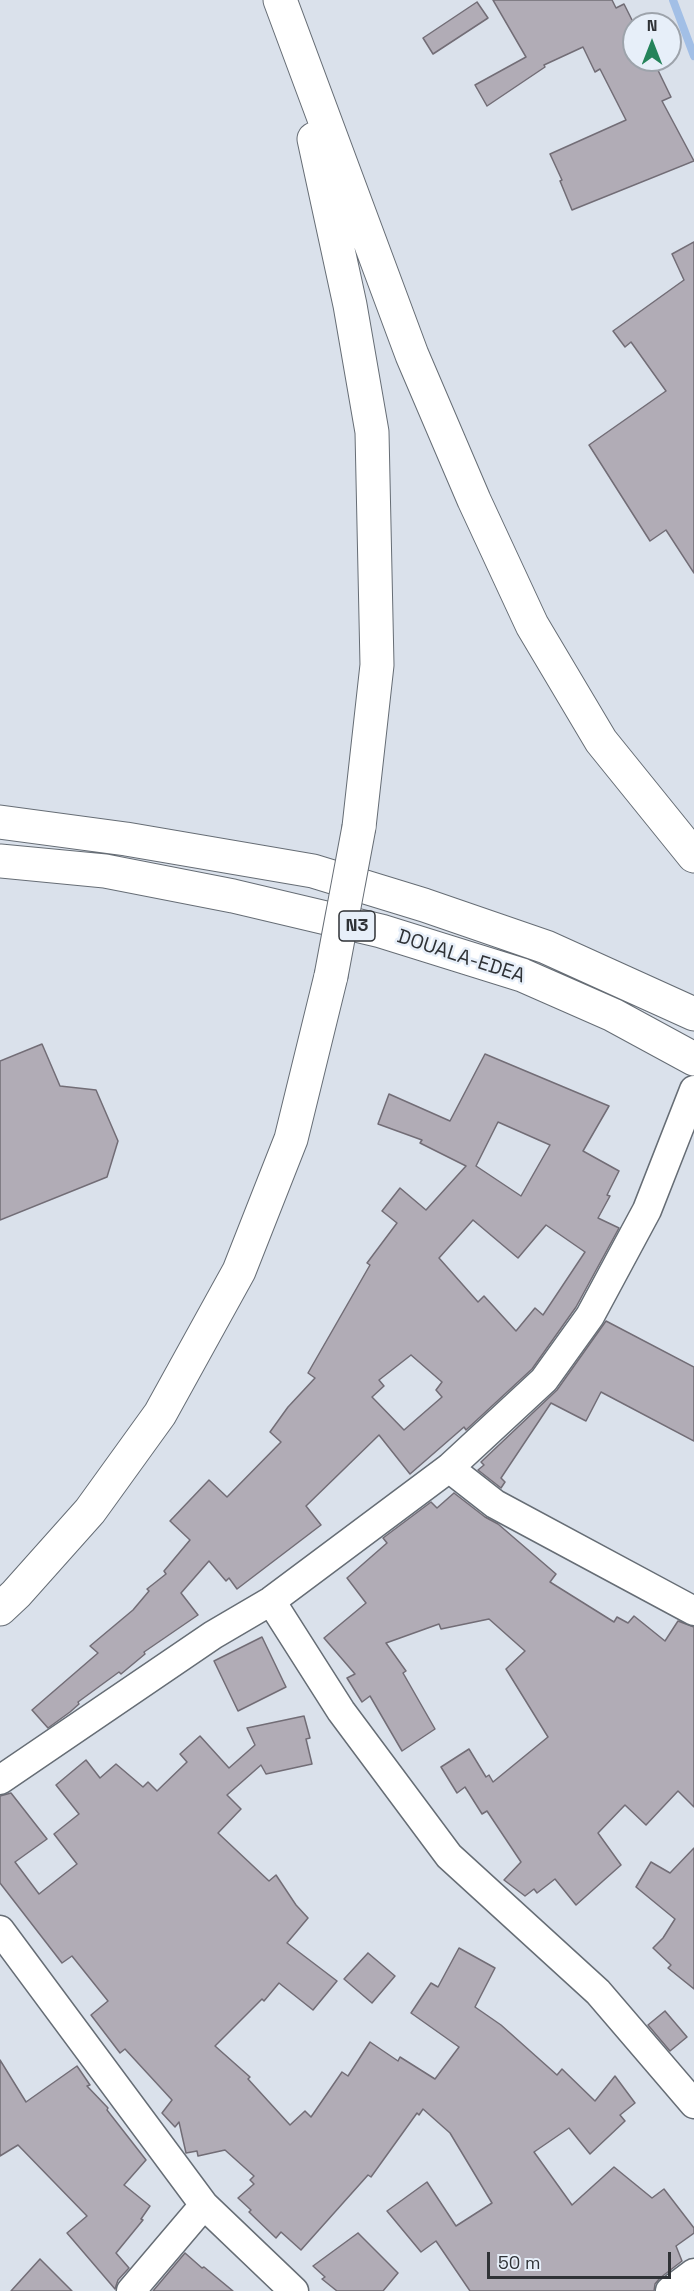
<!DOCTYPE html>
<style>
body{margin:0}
#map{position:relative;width:694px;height:2291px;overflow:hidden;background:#dae1eb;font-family:"Space Grotesk",sans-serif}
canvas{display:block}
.north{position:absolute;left:622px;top:12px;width:60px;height:60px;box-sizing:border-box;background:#e7eff9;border:2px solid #9da3ab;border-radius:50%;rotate:0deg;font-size:16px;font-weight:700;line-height:24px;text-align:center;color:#2f3236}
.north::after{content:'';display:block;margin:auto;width:21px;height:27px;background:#24835a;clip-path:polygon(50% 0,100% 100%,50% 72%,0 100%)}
.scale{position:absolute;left:487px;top:2252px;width:184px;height:27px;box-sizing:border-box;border:3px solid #2f3236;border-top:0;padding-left:8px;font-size:18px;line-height:21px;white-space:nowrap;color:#2f3236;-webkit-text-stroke:4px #e7eff9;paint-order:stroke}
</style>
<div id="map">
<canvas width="694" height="2291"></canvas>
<div class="north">N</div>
<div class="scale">50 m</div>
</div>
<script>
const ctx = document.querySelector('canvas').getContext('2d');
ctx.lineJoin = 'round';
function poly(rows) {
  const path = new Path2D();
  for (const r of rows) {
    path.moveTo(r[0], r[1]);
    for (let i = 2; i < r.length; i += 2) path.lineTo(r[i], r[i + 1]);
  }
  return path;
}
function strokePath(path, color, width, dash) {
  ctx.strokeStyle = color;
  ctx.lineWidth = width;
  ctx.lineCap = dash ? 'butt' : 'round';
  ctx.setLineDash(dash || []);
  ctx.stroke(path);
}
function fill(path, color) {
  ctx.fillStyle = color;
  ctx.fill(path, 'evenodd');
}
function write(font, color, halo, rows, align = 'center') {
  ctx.font = font + ' "Space Grotesk",sans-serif';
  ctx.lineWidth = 5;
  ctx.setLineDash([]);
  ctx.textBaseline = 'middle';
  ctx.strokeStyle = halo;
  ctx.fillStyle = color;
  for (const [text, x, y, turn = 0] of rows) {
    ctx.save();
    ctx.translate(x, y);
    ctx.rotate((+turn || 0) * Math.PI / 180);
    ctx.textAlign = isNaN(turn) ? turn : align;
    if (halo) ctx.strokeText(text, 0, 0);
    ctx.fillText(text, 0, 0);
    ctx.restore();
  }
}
strokePath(poly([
 [673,0,694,56]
]), '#a2bfe6', 8);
const building = poly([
 [493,0,612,0,616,8,624,4,634,24,634,60,653,60,671,97,662,101,694,161,572,210,560,181,562,180,550,154,626,120,600,69,595,72,583,47,544,65,545,67,487,106,475,85,526,57,493,0],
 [477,2,488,18,433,54,423,38,477,2],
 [694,242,694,573,666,530,650,541,589,445,666,391,631,342,625,347,613,331,684,280,672,254,694,242],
 [42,1044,60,1086,96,1090,118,1141,107,1177,0,1220,0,1061,42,1044],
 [485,1054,609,1106,583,1151,619,1171,607,1195,610,1196,598,1218,619,1228,576,1307,532,1369,466,1430,464,1427,410,1474,379,1435,306,1506,321,1525,237,1589,229,1578,226,1581,209,1561,181,1593,198,1615,144,1652,145,1654,121,1674,119,1672,78,1702,79,1704,70,1712,48,1728,32,1710,98,1653,90,1646,133,1610,149,1591,147,1589,166,1574,164,1571,190,1540,170,1521,209,1480,227,1497,281,1442,270,1432,288,1407,315,1378,308,1373,370,1265,367,1263,397,1223,382,1211,400,1188,426,1210,466,1166,420,1143,422,1140,378,1124,389,1094,450,1121,485,1054],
 [498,1122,550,1145,521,1196,476,1166,498,1122],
 [473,1220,518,1258,546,1225,585,1252,543,1315,535,1308,516,1331,484,1296,478,1302,439,1258,473,1220],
 [411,1355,442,1382,436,1390,442,1397,404,1430,372,1397,384,1386,379,1380,411,1355],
 [606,1321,694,1367,694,1441,601,1392,586,1421,551,1403,501,1478,505,1482,501,1488,478,1470,484,1465,481,1462,557,1390,606,1321],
 [454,1493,485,1517,498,1524,556,1574,550,1582,614,1622,617,1617,628,1623,634,1616,665,1641,678,1621,694,1627,694,1807,678,1791,646,1825,625,1805,598,1833,621,1865,576,1905,555,1879,537,1893,534,1889,525,1896,504,1880,521,1862,487,1811,482,1814,465,1787,457,1793,441,1767,469,1749,486,1777,489,1775,493,1782,548,1737,506,1669,525,1651,489,1619,441,1629,439,1624,386,1643,406,1671,403,1673,435,1729,402,1751,370,1696,362,1702,347,1678,355,1674,324,1638,366,1603,347,1578,387,1543,383,1538,431,1502,437,1508,454,1493],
 [262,1637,286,1687,238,1711,214,1661,262,1637],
 [304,1716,310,1738,306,1739,312,1764,266,1774,261,1765,227,1795,241,1809,218,1833,269,1881,276,1875,296,1905,308,1918,287,1943,337,1981,313,2010,279,1983,264,2001,262,1999,215,2046,250,2077,248,2079,290,2125,305,2111,311,2117,342,2072,348,2076,370,2042,398,2061,400,2057,435,2079,459,2047,411,2013,431,1983,438,1987,459,1948,495,1968,475,2007,501,2025,557,2075,562,2069,595,2101,615,2076,635,2103,620,2115,625,2121,590,2154,569,2128,534,2152,572,2205,614,2167,652,2198,664,2189,694,2228,694,2233,676,2246,682,2261,660,2278,655,2284,654,2291,470,2291,436,2241,421,2252,387,2211,427,2182,456,2226,492,2203,450,2133,423,2109,419,2115,417,2113,371,2177,368,2175,301,2250,281,2232,276,2238,249,2212,251,2210,238,2198,254,2184,250,2180,254,2176,225,2150,198,2156,197,2151,186,2153,179,2122,175,2127,162,2113,172,2100,125,2049,120,2053,91,2015,108,2001,72,1956,62,1963,0,1883,0,1796,11,1793,47,1839,15,1862,39,1894,77,1864,54,1834,79,1814,56,1785,86,1760,100,1778,116,1764,143,1787,148,1782,157,1791,187,1762,180,1754,200,1736,229,1768,255,1745,247,1728,304,1716],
 [694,1848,694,1989,668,1968,671,1965,653,1948,663,1938,675,1919,636,1887,651,1862,670,1873,694,1848],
 [368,1953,395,1976,372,2003,344,1979,368,1953],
 [665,2011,687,2037,670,2051,648,2025,665,2011],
 [0,2060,26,2102,77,2066,90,2085,87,2086,108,2108,107,2110,146,2160,124,2185,150,2206,141,2219,143,2220,116,2253,129,2268,118,2280,115,2289,67,2233,87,2216,18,2145,0,2156,0,2060],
 [358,2233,398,2273,383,2291,337,2291,322,2279,325,2277,313,2266,358,2233],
 [185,2253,202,2268,204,2267,233,2291,153,2291,185,2253],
 [40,2259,72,2291,11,2291,40,2259]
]);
fill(building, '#b1acb6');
strokePath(building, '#726d76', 1.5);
const street = poly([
 [449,1468,495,1504,694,1611],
 [271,1601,341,1711,449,1856,598,1992,694,2104],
 [0,1780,213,1635,271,1601,449,1468,544,1380,590,1316,647,1210,694,1090],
 [0,1930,204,2205,294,2291],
 [131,2291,204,2205],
 [670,2291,694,2273]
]);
const highway = poly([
 [280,0,412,355,474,500,532,625,601,741,694,856],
 [314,139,350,305,372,432,377,665,359,827],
 [0,822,126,839,313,871,424,905,546,947,694,1014],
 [0,861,105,871,233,896,381,931,522,975,613,1015,694,1059],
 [0,1609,16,1594,90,1511,160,1414,239,1271,291,1139,331,976]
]);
strokePath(street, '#666d75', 31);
strokePath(highway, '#666d75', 35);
strokePath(street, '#fff', 28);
strokePath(highway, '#fff', 33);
const highwayBridge = poly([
 [331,976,359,827]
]);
strokePath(highwayBridge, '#666d75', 35, []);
strokePath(highwayBridge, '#fff', 33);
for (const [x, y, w] of [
 [357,926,36]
]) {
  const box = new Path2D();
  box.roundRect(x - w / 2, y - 15, w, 30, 4.5);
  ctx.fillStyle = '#e7eff9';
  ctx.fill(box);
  strokePath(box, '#2f3236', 1.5);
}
write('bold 18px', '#2f3236', null, [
 ["N3",357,926]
]);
write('20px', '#2f3236', '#e7eff9', [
 ["DOUALA-EDEA",461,957,18]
]);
</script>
